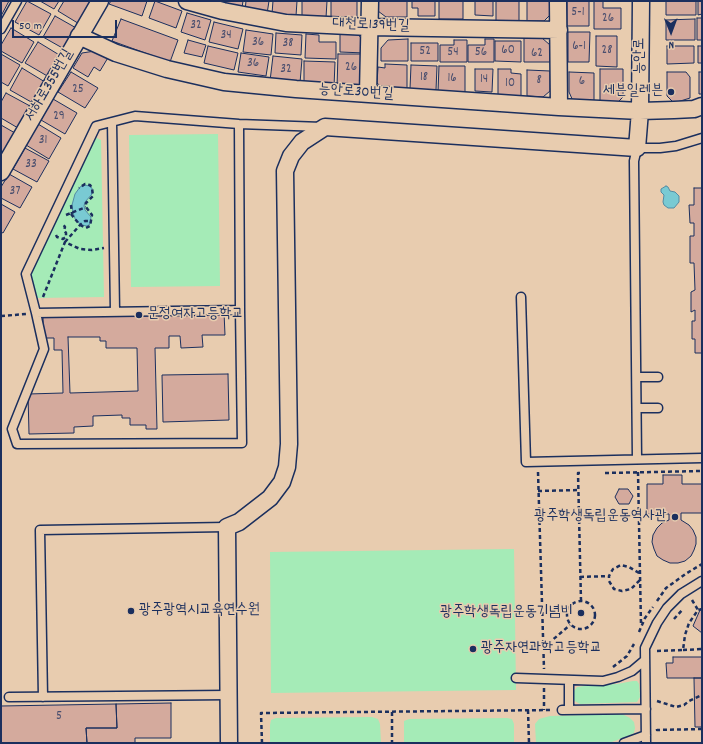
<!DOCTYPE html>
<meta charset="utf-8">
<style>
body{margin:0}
#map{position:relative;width:703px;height:744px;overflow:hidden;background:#e8ccaf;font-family:Dekko,sans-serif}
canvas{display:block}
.frame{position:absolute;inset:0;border:2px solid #1b2f5e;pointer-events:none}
.north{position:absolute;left:651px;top:12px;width:40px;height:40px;-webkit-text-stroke:3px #e8ccaf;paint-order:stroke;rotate:179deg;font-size:11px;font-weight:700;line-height:16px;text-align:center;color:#1b2f5e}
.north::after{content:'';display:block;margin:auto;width:14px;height:18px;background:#1b2f5e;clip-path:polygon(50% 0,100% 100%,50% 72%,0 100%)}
.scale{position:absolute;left:12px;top:20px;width:105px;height:18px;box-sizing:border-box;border:2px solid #1b2f5e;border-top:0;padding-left:5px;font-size:12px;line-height:14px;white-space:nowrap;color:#1b2f5e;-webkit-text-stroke:3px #e8ccaf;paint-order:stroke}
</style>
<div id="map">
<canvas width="703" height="744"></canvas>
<div class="frame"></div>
<div class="north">N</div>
<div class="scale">50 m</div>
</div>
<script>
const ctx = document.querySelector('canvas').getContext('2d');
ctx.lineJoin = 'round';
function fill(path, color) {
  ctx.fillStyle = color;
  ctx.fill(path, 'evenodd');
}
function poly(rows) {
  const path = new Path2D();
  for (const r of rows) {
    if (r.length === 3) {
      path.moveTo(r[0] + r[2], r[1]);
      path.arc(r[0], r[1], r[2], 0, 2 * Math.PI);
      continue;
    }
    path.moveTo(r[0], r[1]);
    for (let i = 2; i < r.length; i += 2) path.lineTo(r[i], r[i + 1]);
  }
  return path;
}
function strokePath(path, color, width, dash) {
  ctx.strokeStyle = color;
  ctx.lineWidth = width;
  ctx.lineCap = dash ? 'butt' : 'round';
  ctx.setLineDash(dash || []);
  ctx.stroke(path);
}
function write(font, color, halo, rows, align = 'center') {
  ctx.font = font + ' Dekko,"Poor Story",sans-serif';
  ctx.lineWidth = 3;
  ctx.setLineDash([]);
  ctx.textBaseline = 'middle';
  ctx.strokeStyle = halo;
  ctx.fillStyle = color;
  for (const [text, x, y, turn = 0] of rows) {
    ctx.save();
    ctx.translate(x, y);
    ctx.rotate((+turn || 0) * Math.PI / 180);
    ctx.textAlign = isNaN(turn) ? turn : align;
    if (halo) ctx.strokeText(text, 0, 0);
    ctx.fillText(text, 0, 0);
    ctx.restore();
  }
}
fill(poly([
 [218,134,220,286,131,287,129,135],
 [95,137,101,140,104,297,37,298,30,272],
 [514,549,516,690,271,693,270,552],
 [633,681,637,681,639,684,640,697,637,702,580,704,573,700,572,696,574,691,577,687,591,685,617,684],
 [622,714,630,718,634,722,635,728,634,733,628,736,609,743,536,743,535,724,539,719,550,716],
 [372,717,378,719,380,724,381,743,270,743,270,725,271,720,276,718],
 [507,718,512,719,514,724,514,743,404,743,404,721,409,719]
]), '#a5ebb7');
const water = poly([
 [85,185,89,186,92,188,92,194,85,202,84,206,85,210,91,217,90,224,87,226,82,225,76,221,73,213,72,205,75,194,80,187,85,185],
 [666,186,668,187,670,191,675,192,679,196,679,202,674,208,668,208,664,205,663,202,664,195,661,192,661,189,666,186]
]);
fill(water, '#79cad3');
strokePath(water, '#538ca4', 1);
const building = poly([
 [1,1,9,1,1,16,1,1],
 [27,1,51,14,39,35,15,22,27,1],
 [40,1,59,1,54,9,40,1],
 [64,1,89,1,94,4,81,25,58,11,64,1],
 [111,1,147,1,142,16,109,4,111,1],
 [155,1,182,11,176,28,149,18,155,1],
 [218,1,243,1,242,8,218,3,218,1],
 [246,1,269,1,267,14,245,11,246,1],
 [273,1,297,1,296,16,272,14,273,1],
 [302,1,327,1,326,18,302,18,302,1],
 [331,1,357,1,357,18,331,18,331,1],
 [378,1,407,1,407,17,386,17,378,11,378,1],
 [412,1,435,1,435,16,418,16,418,8,412,8,412,1],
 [439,1,463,1,463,19,439,19,439,1],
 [475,1,493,1,493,16,475,15,475,1],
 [496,1,519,1,519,21,496,21,496,1],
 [527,1,550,1,550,15,544,21,527,21,527,1],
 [567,1,589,1,589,26,567,26,567,1],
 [594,1,603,1,603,8,621,8,621,29,594,29,594,1],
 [666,1,696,1,696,15,666,15,666,1],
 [698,1,702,1,702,14,698,15,698,1],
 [187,13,211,20,205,40,181,32,187,13],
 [55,16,78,29,66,50,43,37,55,16],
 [697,18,702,18,702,40,697,40,697,18],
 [121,19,178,40,170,62,112,41,121,19],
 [695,19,695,40,666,40,666,20,695,19],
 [214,22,243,29,238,49,209,42,214,22],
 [11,28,34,42,22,63,1,51,1,45,11,28],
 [246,30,273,34,271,55,243,52,246,30],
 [340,32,357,33,365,43,365,53,340,52,340,32],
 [568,32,590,32,589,62,568,62,568,32],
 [276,33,302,35,301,55,275,53,276,33],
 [306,34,319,35,319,42,336,42,336,59,305,58,306,34],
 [596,36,617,36,617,67,596,66,596,36],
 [524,38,542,38,550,45,550,62,524,62,524,38],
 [408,39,408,61,381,61,381,48,388,40,408,39],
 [485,39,494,39,494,62,468,62,468,45,485,45,485,39],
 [188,40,206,45,202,57,184,53,188,40],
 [454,40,467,40,467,62,440,62,440,45,454,45,454,40],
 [495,41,521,41,521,62,495,61,495,41],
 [38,42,61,56,49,77,25,63,38,42],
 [411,43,438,43,438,61,411,61,411,43],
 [208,46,238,53,234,70,204,63,208,46],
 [667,46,694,46,694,63,667,64,667,46],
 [698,46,702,46,702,63,698,63,698,46],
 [95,51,109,56,100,71,94,67,88,77,73,68,82,53,95,51],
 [241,53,269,57,266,76,238,72,241,53],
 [1,54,20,65,8,86,1,82,1,54],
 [338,54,364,54,363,81,355,88,337,88,338,54],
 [273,56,302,59,300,83,270,81,273,56],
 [304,61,335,62,334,87,304,86,304,61],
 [385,64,407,65,407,91,385,90,377,83,378,67,385,68,385,64],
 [411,65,437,66,436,90,410,89,411,65],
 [439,66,465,66,465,93,438,92,439,66],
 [22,68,45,82,33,103,10,90,22,68],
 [475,69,493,69,492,92,475,91,475,69],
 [498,69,511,69,511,73,521,74,521,96,498,95,498,69],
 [600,69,623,69,623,97,615,105,600,105,600,69],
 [527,70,550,71,550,91,543,97,527,96,527,70],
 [71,72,98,88,85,108,58,92,71,72],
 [569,72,594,73,594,103,573,101,569,92,569,72],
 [667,72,686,72,690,77,690,98,674,103,667,96,667,72],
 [699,72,702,72,702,94,699,94,699,72],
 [6,93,30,106,18,128,1,118,1,102,6,93],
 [53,99,77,113,65,134,41,120,53,99],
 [38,124,61,138,49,159,26,145,38,124],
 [1,125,15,133,2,154,1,153,1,125],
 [25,148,49,161,37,182,13,169,25,148],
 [9,174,32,187,20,208,1,198,1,187,9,174],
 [694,188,702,188,702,353,695,353,695,339,692,339,692,321,695,321,695,310,691,312,691,292,695,290,694,263,690,263,690,236,694,236,694,223,690,223,689,205,694,205,694,188],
 [1,204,15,212,3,233,1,232,1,204],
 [224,312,225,335,202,335,203,347,181,348,180,336,169,336,169,348,155,348,157,429,146,429,146,425,130,425,130,418,122,418,122,415,93,416,93,426,74,427,74,433,29,434,28,394,63,393,62,350,54,350,54,338,43,338,43,316,224,312],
 [68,337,100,337,100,341,106,341,106,348,137,348,138,391,70,393,68,337],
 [228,374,229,420,163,422,162,375,228,374],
 [663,475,682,475,682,484,702,484,702,513,681,513,681,520,689,525,693,530,696,537,696,544,694,550,691,556,685,561,678,563,670,563,663,560,657,556,654,549,652,542,653,535,657,528,662,523,669,520,669,514,647,514,647,484,663,484,663,475],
 [619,489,628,489,633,496,629,504,619,504,615,497,619,489],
 [700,610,702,610,702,633,693,626,700,610],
 [673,657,702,657,702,678,667,678,666,663,673,663,673,657],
 [694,678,702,678,702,727,695,727,694,678],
 [171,703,171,738,135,738,135,743,87,743,86,728,117,728,116,704,171,703],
 [116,704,117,728,86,728,87,743,1,743,1,706,116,704]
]);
fill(building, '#d4aa9d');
strokePath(building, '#1b2f5e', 1);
const service = poly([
 [1,29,17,1],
 [112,122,115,311],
 [239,124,240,310,36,313,26,274,96,126,135,116,239,124,322,127],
 [521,297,526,462,702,458],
 [36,313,44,349,12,429,17,444,242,443,240,310],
 [637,377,658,377],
 [637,408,658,408],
 [637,459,634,161,637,148,660,148,676,146,702,138],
 [516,678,603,681,618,677,632,671,645,660],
 [9,697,229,695],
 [43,697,40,530,227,527],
 [562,710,646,709],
 [569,710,569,680],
 [624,743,646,735],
 [646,743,645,648,657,623,667,608,681,594,702,581]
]);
const minor = poly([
 [187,1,223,11,286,23,369,27,559,30],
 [558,1,559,107],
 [79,36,116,53,167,69,224,82,296,89,559,107,640,111,674,110,694,109,702,106],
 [368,94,370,1],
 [1,172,100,1],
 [229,743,227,527,239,522,270,498,282,482,287,467,289,444,285,171,291,156,302,142,325,127,637,148,640,111,641,1]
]);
strokePath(service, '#1b2f5e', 11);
strokePath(minor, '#1b2f5e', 19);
strokePath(poly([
 [71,205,72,214],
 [71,214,80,225,86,228,90,226,92,215,86,207,86,203,93,196,92,188,90,185,85,184,79,188],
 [66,215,86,207],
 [56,235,57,237,63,239,66,237,66,233,64,230,65,227,62,223],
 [65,242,80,225,85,221,92,221],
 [43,297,65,242,80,249,92,250,104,248],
 [1,316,26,314],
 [538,472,544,669],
 [638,472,641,625],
 [605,473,702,471],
 [538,491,579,490],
 [639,573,629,567,621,565,613,569,609,576,609,581,614,589,622,591,631,589,640,580],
 [580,577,609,576],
 [692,600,698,610],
 [581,615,14],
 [581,601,578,473,582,473],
 [657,601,666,588,687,573,702,564],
 [674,619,683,609],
 [639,632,645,618,653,607],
 [543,648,570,625],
 [683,650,702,649],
 [657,651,683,650,685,635,689,623,698,610,702,609],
 [613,667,627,656,634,644],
 [544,688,544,710],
 [657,701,676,707,684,705,689,701,702,695],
 [528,710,529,743],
 [392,712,392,743],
 [657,729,657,730,702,729],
 [262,743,261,713,552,710]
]), '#1b2f5e', 2.5, [4, 3]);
strokePath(service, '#e8ccaf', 8);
strokePath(minor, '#e8ccaf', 16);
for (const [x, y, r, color] of [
 [671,92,4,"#1b2f5e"],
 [139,315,4,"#1b2f5e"],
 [675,517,4,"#1b2f5e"],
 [131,611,4,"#1b2f5e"],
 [581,613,4,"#1b2f5e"],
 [473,649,4,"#1b2f5e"]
]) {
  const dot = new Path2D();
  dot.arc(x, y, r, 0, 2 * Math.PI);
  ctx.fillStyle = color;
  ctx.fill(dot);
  strokePath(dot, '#e8ccaf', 1.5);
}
write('13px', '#494e6e', null, [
 ["5-1",578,13],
 ["26",608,19],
 ["32",196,26],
 ["34",226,36],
 ["36",258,43],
 ["38",288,44],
 ["6-1",579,47],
 ["60",508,51],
 ["28",607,51],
 ["52",425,52],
 ["54",453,53],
 ["56",481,53],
 ["62",537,54],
 ["36",253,64],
 ["26",351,68],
 ["32",286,70],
 ["18",424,78],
 ["16",452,79],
 ["14",484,80],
 ["8",539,81],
 ["6",582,82],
 ["10",510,84],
 ["25",78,90],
 ["29",59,117],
 ["31",43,141],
 ["33",31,165],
 ["37",15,192],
 ["5",59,717]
]);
write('15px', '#1b2f5e', '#e8ccaf', [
 ["대천로139번길",371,26,2],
 ["능안로",641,56,-90],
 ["서하로355번길",50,86,-60],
 ["능안로30번길",356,93,4]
]);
write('15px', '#1b2f5e', '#e8ccaf', [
 ["세븐일레븐",663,92],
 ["문정여자고등학교",147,315,"left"],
 ["광주학생독립운동역사관",667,517],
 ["광주광역시교육연수원",139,611,"left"],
 ["광주학생독립운동기념비",573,613],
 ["광주자연과학고등학교",481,649,"left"]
], 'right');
</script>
